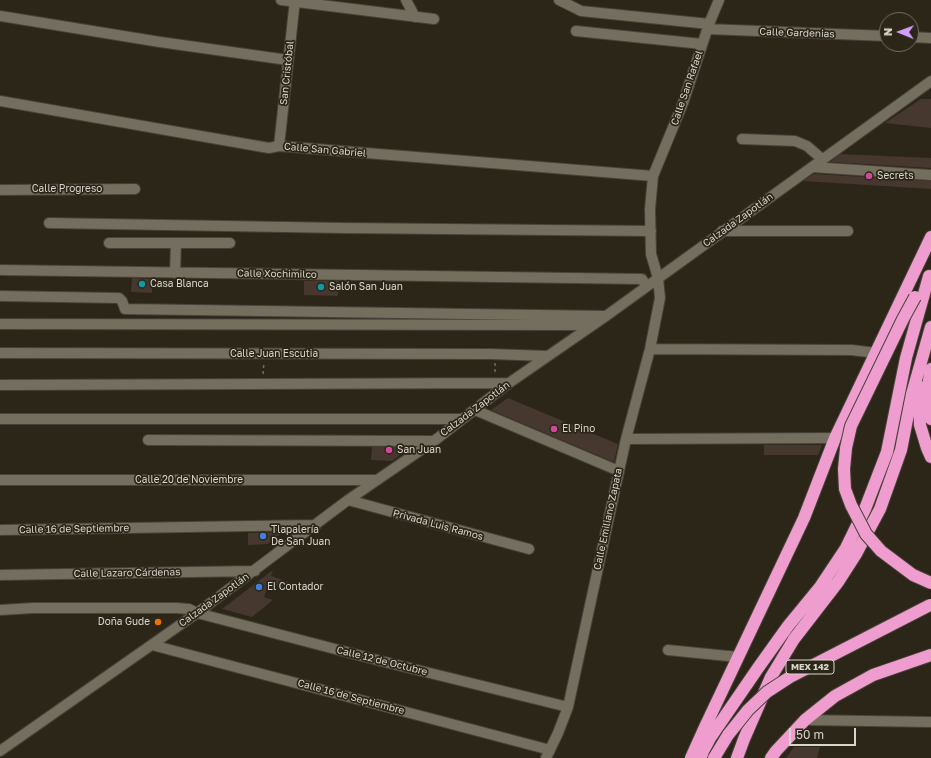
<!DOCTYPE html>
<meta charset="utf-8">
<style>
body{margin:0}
#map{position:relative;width:931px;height:758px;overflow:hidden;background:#2b2618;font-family:"Golos Text",sans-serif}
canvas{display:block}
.north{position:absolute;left:879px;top:12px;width:40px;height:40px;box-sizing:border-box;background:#2b2618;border:1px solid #706c60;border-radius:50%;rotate:271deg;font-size:11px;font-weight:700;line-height:16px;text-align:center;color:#d8d5cc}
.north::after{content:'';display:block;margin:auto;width:14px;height:18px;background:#d49cfb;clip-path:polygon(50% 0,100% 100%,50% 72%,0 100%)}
.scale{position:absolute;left:789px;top:728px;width:67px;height:18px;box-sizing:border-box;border:2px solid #d8d5cc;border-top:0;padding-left:5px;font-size:12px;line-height:14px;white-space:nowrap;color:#d8d5cc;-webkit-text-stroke:3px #2b2618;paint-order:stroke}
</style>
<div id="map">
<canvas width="931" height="758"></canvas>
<div class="north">N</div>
<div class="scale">50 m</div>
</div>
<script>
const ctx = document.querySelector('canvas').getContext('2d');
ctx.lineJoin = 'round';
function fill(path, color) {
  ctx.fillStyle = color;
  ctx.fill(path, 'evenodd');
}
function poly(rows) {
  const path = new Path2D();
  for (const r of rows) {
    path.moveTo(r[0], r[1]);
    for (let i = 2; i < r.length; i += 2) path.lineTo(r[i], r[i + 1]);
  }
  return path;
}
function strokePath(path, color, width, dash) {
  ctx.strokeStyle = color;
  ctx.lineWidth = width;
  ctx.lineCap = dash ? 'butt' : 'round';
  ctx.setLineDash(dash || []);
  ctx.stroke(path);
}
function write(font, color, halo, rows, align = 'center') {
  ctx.font = font + ' "Golos Text",sans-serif';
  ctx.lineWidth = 3.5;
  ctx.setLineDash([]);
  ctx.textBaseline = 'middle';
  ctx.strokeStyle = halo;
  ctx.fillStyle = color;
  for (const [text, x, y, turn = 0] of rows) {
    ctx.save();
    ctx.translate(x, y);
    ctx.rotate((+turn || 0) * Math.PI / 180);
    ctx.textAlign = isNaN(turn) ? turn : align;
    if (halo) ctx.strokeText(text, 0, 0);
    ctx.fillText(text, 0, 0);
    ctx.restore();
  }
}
fill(poly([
 [921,99,931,99,931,128,885,123],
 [840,154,931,158,931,168,830,162],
 [814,174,931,181,931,189,803,181],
 [132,278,152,279,152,293,131,292],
 [304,281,339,281,338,296,304,295],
 [508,398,618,444,614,462,491,410],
 [764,445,822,445,818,455,764,455],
 [372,447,410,447,392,461,371,460],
 [283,532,268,544,248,545,248,533],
 [273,570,271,576,288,582,285,589,269,583,264,597,273,600,252,617,222,609],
 [794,747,820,747,817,758,786,758]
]), '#46372f');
const minor = poly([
 [281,0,434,19],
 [406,0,415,17],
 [559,0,581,11,709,24],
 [0,16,160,42,288,60],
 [707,29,887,36],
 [576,31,702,44],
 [911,37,931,38],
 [0,101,269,148,279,146,653,176],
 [742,139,795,141,807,146,822,159],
 [279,146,295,0],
 [812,167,931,175],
 [0,190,135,189],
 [49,223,343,228,651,231],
 [722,231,848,231],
 [109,243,230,243],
 [0,270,642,279,646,286],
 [175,273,176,243],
 [0,296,119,298,122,301,125,309,606,316],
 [0,324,593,325],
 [650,349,851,350,877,353],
 [0,353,491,354,548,356],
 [0,385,509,383],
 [475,410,619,471],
 [0,419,462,419],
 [626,439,835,438],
 [148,440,434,441],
 [0,480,377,480],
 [348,500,529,549],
 [0,530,316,525],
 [0,575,255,571],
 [0,610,33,608,177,608,189,609,197,613,381,661,568,707],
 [152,645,550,750],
 [668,650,738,657],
 [805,720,931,722],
 [0,751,197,613,348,500,434,441,509,383,606,316,931,81],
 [546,758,558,733,568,707,619,471,626,439,650,349,660,298,658,278,651,254,650,209,653,176,683,103,709,24,719,0]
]);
const highway = poly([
 [931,369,929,380,929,401,931,419],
 [919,386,920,425,927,448,931,457],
 [691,758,705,727,804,518,835,438,931,237],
 [700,758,710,738,758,668,788,626,820,587,846,548,865,509,887,452,906,358,929,276],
 [737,758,744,739,771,677,794,639,838,582,856,554,880,509,901,450,912,394,931,327],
 [771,758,776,751,805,720,835,696,873,675,931,655]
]);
strokePath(minor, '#474237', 12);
strokePath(highway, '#474237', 14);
strokePath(poly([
 [495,363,495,373],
 [263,374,264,362]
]), '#716c60', 1.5, [3, 3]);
strokePath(minor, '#746e5e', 10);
strokePath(highway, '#ee9dce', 12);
const highwayBridge = poly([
 [915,297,903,319,851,426,846,448,844,469,845,489,851,505,866,534,881,551,913,575,931,583],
 [714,758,728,735,748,710,767,692,790,677,930,605]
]);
strokePath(highwayBridge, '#474237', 14, []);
strokePath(highwayBridge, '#ee9dce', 12);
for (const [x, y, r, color] of [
 [869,176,4,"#d1479c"],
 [142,284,4,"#0f9aa8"],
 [321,287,4,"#0f9aa8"],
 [554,429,4,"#d1479c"],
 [389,450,4,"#d1479c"],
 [263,536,4,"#3f7fe0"],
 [259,587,4,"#3f7fe0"],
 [158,622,4,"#e8710a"]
]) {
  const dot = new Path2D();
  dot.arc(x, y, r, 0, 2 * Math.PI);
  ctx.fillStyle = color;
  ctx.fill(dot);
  strokePath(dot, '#2b2618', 1.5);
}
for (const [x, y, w] of [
 [810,667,48]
]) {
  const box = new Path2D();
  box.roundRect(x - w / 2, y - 7, w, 14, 3);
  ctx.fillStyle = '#2b2618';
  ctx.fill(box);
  strokePath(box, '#d8d5cc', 1);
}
write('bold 9px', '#d8d5cc', null, [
 ["MEX 142",810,667]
]);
write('10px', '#d8d5cc', '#2b2618', [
 ["Calle Gardenias",797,33,2],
 ["San Cristóbal",287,73,-84],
 ["Calle San Rafael",687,88,-71],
 ["Calle San Gabriel",325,150,5],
 ["Calle Progreso",67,189],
 ["Calzada Zapotlán",738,220,-36],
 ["Calle Xochimilco",277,274,1],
 ["Calle Juan Escutia",274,354],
 ["Calzada Zapotlán",475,409,-37],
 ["Calle 20 de Noviembre",189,480],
 ["Calle Emiliano Zapata",608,519,-78],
 ["Privada Luis Ramos",438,525,15],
 ["Calle 16 de Septiembre",74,529,-1],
 ["Calle Lazaro Cárdenas",127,573,-1],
 ["Calzada Zapotlán",214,600,-36],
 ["Calle 12 de Octubre",382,661,14],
 ["Calle 16 de Septiembre",351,697,15]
]);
write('10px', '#d8d5cc', '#2b2618', [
 ["Secrets",877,176],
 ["Casa Blanca",150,284],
 ["Salón San Juan",329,287],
 ["El Pino",562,429],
 ["San Juan",397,450],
 ["Tlapalería",271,530],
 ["De San Juan",271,542],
 ["El Contador",267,587],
 ["Doña Gude",150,622,"right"]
], 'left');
</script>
